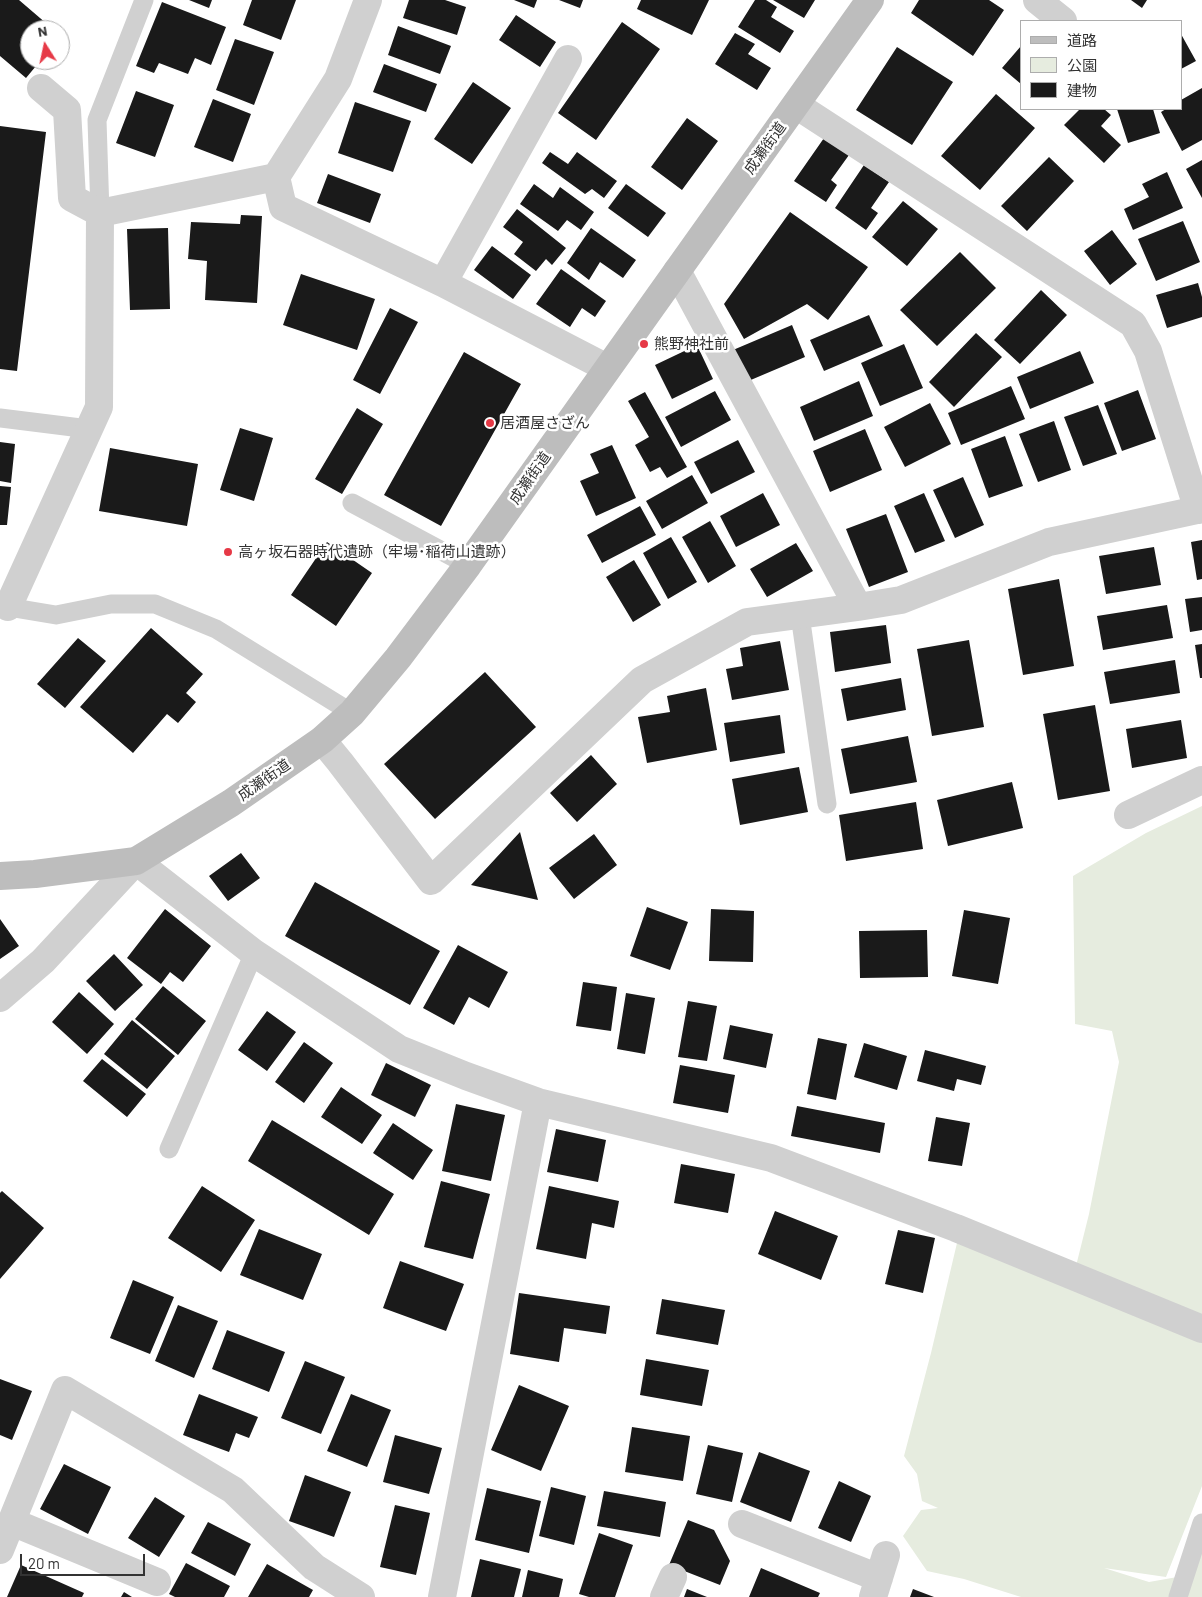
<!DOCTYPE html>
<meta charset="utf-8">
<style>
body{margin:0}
#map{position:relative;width:1202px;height:1597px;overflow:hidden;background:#fff;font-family:Barlow,"Noto Sans JP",sans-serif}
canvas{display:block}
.legend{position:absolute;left:1020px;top:20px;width:162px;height:90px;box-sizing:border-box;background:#fff;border:1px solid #adadad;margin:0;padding:6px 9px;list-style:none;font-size:15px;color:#333}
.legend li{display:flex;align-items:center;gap:10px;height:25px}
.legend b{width:25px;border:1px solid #adadad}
.north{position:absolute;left:20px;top:20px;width:50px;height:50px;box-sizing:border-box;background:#fff;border:1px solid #adadad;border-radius:50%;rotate:350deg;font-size:14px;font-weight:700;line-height:20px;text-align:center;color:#333}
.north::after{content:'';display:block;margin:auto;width:18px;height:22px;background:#e63946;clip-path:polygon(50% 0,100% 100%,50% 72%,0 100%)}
.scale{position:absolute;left:20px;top:1554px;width:125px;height:22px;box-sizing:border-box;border:2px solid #333;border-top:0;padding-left:6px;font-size:15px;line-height:18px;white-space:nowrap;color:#333;-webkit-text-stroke:4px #fff;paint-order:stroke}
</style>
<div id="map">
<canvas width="1202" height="1597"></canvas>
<ul class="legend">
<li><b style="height:6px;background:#bdbdbd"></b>道路</li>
<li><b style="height:14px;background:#e6ecdf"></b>公園</li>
<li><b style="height:14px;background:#1a1a1a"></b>建物</li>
</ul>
<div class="north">N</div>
<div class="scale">20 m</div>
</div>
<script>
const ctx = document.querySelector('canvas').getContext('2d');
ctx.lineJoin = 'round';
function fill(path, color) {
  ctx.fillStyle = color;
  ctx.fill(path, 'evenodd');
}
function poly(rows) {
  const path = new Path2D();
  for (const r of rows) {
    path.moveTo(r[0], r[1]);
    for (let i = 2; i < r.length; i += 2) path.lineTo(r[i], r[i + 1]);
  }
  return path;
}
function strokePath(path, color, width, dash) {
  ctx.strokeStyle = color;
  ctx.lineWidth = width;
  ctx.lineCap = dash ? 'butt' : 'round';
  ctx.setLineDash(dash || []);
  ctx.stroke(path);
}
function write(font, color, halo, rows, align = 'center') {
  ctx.font = font + ' Barlow,"Noto Sans JP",sans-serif';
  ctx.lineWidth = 5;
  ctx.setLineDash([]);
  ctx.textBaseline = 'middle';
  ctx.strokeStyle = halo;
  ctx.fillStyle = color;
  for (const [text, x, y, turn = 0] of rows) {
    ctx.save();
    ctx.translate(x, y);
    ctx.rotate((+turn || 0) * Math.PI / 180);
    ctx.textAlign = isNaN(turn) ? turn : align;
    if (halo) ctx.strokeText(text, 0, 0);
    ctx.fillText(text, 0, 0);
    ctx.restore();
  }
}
fill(poly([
 [1202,806,1202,1486,1166,1577,1104,1568,1149,1582,1183,1576,1202,1537,1202,1597,1021,1597,964,1579,927,1571,903,1536,921,1510,938,1508,922,1501,917,1474,904,1456,931,1353,957,1243,1072,1282,1089,1214,1119,1062,1112,1031,1075,1024,1073,876,1146,833]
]), '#e6ecdf');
fill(poly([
 [0,0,19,0,54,30,30,30,30,60,41,60,26,78,0,56],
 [189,0,212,0,209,8],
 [252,0,296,0,281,40,243,25],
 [409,0,445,0,466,7,457,35,403,18],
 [514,0,537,0,534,8],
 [559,0,583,0,580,8],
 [641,0,709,0,692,35,637,9],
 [755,0,766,0,777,7,771,17,794,31,780,53,738,27],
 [773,0,815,0,804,18],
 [919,0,989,0,1004,10,973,56,911,13],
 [1131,0,1147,0,1142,8],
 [162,2,226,27,211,65,195,58,188,74,159,63,154,73,136,66],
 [516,15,556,42,540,67,499,40],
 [622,22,660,49,596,140,558,113],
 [398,26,451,46,440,74,388,55],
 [735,33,755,44,748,54,771,68,757,90,715,64],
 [1181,34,1196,61,1181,69],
 [235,39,274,52,254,105,216,90],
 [1021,46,1021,84,1002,68],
 [897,47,953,82,912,145,856,110],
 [384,64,437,84,426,112,373,92],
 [473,82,511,108,472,164,434,139],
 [1202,88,1202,140,1182,151,1161,112,1166,109,1181,109,1181,100],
 [136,91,174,105,155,157,116,143],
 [996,94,1035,128,980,190,941,156],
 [213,99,251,114,233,162,194,147],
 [355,102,411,121,393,172,338,153],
 [1080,109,1104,109,1111,115,1101,126,1121,145,1104,163,1064,125],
 [1117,109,1153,109,1160,133,1128,143],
 [687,118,718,141,682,190,651,167],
 [0,126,46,132,17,371,0,369],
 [824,138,849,155,831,180,837,185,826,202,794,181],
 [550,152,568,164,577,152,617,181,604,198,592,189,585,194,542,163],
 [1049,157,1074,181,1027,231,1001,206],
 [1202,160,1202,198,1186,169],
 [864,165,889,182,871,208,878,213,866,230,835,208],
 [1167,172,1183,208,1133,230,1124,209,1149,197,1142,184],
 [328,174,381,194,370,223,317,203],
 [534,184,553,198,560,187,594,212,581,230,567,220,558,231,520,204],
 [626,184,666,213,648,237,608,208],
 [903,201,938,229,907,266,872,237],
 [517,209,566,248,552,265,546,259,536,271,514,254,523,242,503,227],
 [790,212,868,267,828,320,807,304,744,339,724,304],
 [241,215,262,216,257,303,205,300,207,261,188,259,191,222,240,224],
 [1183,221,1200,262,1156,281,1138,239],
 [168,228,170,309,130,310,127,229],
 [591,228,636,260,623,278,600,262,589,280,567,263],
 [1112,230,1137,264,1110,285,1084,251],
 [492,246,531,275,513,299,474,270],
 [960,252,996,288,937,346,900,310],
 [561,269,606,301,595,317,582,308,570,327,536,304],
 [301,274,375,299,357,350,283,325],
 [1198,283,1202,297,1202,317,1167,328,1156,295],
 [1041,290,1067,315,1020,364,994,340],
 [390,308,418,322,380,394,353,380],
 [869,315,883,346,824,371,810,340],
 [792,325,805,357,746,382,733,350],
 [976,333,1002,357,954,407,929,382],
 [904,344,923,388,880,406,861,363],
 [697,345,713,379,672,399,655,365],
 [1080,351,1094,383,1030,409,1017,377],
 [464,352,521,384,441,526,384,495],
 [859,381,873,416,814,441,800,407],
 [1011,386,1025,419,961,445,948,413],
 [1138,390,1156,439,1122,451,1104,403],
 [715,391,731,420,681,447,665,417],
 [645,392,687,467,667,478,660,467,650,472,635,445,649,437,628,401],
 [930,403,951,444,905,467,884,427],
 [1098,405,1117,454,1083,466,1064,417],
 [357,408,383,424,342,494,315,479],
 [1054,421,1071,470,1038,482,1019,434],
 [240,428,273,438,254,501,220,490],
 [865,429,882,470,830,492,813,451],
 [1005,436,1023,486,989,498,971,449],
 [738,440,755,472,711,494,694,462],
 [0,442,15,444,11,483,0,481],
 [612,445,636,498,596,516,580,481,599,473,590,454],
 [110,448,198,464,187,526,99,511],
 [692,475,708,503,662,529,646,501],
 [963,477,984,525,955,538,933,490],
 [0,486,11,487,7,525,0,525],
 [763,493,780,525,736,547,720,516],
 [924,493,945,541,915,553,894,506],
 [640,506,656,535,602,563,587,535],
 [886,514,908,572,869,587,846,529],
 [710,521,736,566,708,583,682,537],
 [671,537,697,582,668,599,643,553],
 [1202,540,1202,579,1197,580,1191,542],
 [327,542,372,573,336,626,291,595],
 [796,543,813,571,767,597,750,569],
 [1154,547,1161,585,1106,594,1099,556],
 [634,560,661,605,633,622,606,577],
 [1059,579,1074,666,1023,675,1008,589],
 [1202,597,1202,630,1190,632,1185,599],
 [1167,605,1173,638,1103,650,1097,616],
 [886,625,891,663,835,672,830,632],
 [151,628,203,674,186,693,196,702,178,723,167,714,133,753,80,707],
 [78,638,106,661,65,708,37,684],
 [969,640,984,727,932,736,917,649],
 [780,641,789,690,732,700,726,669,743,666,740,648],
 [1202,644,1202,678,1200,678,1195,645],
 [1175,660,1180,693,1110,704,1104,672],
 [485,672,536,727,435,819,384,764],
 [901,678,906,710,847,721,841,689],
 [706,688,717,750,647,763,638,717,670,712,667,696],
 [1095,705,1110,791,1058,800,1043,714],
 [780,715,785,753,730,762,724,723],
 [1181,720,1187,758,1132,768,1126,729],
 [908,736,917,782,850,794,841,749],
 [591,755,617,784,577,822,550,793],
 [799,767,808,812,740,825,732,779],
 [1012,782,1023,828,948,846,937,800],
 [916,802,923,849,846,861,839,815],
 [520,832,538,900,471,885],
 [594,834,617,865,574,899,549,868],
 [241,853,260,878,228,901,209,876],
 [315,882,440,951,410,1005,285,936],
 [647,907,688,922,670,970,630,956],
 [165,909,211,946,183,982,170,972,161,984,127,958],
 [711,909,754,911,753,962,709,961],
 [964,910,1010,918,998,984,952,976],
 [0,919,19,946,0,959],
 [927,930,928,977,860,978,859,931],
 [458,945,508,972,489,1008,469,997,454,1025,423,1008],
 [114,954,143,985,115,1011,86,981],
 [583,982,617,987,611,1031,576,1026],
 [163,986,206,1021,178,1055,135,1019],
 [79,992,114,1024,87,1054,52,1022],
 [626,993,655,998,645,1054,617,1049],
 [688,1001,717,1006,707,1061,678,1057],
 [267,1011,296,1032,267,1071,238,1050],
 [132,1020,175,1056,147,1089,104,1054],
 [730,1025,773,1034,766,1068,723,1059],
 [818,1038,847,1044,836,1100,807,1094],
 [304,1042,333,1063,304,1103,275,1082],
 [864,1043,907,1056,897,1090,854,1077],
 [925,1050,986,1066,981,1085,957,1079,954,1091,917,1081],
 [102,1059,146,1094,127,1117,83,1081],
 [386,1063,431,1085,415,1117,371,1095],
 [680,1065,735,1075,728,1113,673,1103],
 [341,1087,382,1115,362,1144,321,1117],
 [456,1104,505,1115,491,1181,442,1171],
 [797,1106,885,1123,880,1153,791,1136],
 [936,1117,970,1123,962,1166,928,1161],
 [272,1120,394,1194,369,1235,248,1161],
 [393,1123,433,1150,413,1180,373,1153],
 [556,1129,606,1140,598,1182,547,1172],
 [681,1164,735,1174,728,1213,674,1203],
 [441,1181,490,1194,473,1259,424,1247],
 [202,1186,255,1220,221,1272,168,1238],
 [549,1186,619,1201,614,1228,592,1223,586,1259,536,1249],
 [2,1191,44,1228,0,1279,0,1193],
 [775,1211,838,1236,821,1280,758,1254],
 [259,1229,322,1254,303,1300,240,1275],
 [898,1230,935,1238,923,1293,885,1284],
 [400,1261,464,1284,446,1331,383,1308],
 [133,1280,174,1297,150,1354,110,1338],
 [519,1293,610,1306,606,1334,564,1328,559,1362,510,1354],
 [662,1299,725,1310,718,1345,656,1334],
 [178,1305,218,1321,194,1378,155,1361],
 [227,1330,285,1352,269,1392,212,1369],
 [646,1359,709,1370,702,1406,640,1395],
 [305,1361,345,1377,321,1434,281,1418],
 [0,1379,32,1391,12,1440,0,1435],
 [519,1385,569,1406,541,1471,491,1450],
 [199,1394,258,1417,249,1438,236,1433,229,1452,183,1435],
 [351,1394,391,1410,367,1467,327,1451],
 [632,1427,690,1436,683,1481,625,1472],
 [395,1435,442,1448,429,1494,383,1482],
 [708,1445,743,1453,732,1502,696,1494],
 [759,1452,810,1471,791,1522,740,1502],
 [64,1464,111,1487,88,1534,40,1509],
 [305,1475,351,1492,334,1537,289,1521],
 [839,1481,871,1496,851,1542,818,1528],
 [551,1487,586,1496,574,1545,539,1536],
 [487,1488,541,1501,529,1553,475,1540],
 [604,1491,666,1502,660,1537,597,1526],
 [155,1497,185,1516,159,1557,128,1538],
 [395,1505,430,1513,416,1575,380,1567],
 [688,1520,714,1530,730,1561,720,1585,669,1565],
 [208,1522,251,1544,235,1576,191,1553],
 [599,1533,633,1545,615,1597,589,1597,579,1594],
 [480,1559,521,1569,514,1597,471,1597],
 [186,1563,230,1586,224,1597,175,1597,169,1594],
 [267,1564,313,1590,309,1597,248,1597],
 [21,1565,84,1593,82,1597,7,1597],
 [761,1568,820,1593,818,1597,749,1597],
 [528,1570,563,1579,559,1597,522,1597],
 [687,1589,707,1597,684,1597],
 [913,1589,934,1597,910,1597],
 [124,1592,132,1597,121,1597]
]), '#1a1a1a');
strokePath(poly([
 [100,213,97,120,144,0],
 [0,418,89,429],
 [352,503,468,565],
 [8,607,56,615,111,604,155,604,216,629,352,713],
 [800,615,827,804],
 [169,1149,254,953],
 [1178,1597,1202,1523]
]), '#d0d0d0', 19);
strokePath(poly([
 [1037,0,1063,21],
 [796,105,1133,324,1148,351,1198,510],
 [276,177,283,207,443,283,607,368],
 [100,213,276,177,338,79,368,0],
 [677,271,858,607],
 [443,283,568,59],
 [8,607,99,407,100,213,72,198,67,110,41,88],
 [322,740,340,762,431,881,642,680,747,622,858,607,901,600,1049,542,1202,509],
 [1128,815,1202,780],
 [136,861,254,953,399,1049,466,1076,538,1102,771,1158,956,1228,1202,1329],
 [12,1522,157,1582],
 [742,1524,879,1578],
 [0,1550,65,1390,233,1490,314,1567,361,1597],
 [442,1597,538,1102],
 [664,1597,673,1577],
 [873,1597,886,1555]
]), '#d0d0d0', 28);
strokePath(poly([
 [0,998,43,961,136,861]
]), '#d0d0d0', 28);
strokePath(poly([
 [0,876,35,874,136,861,231,803,322,740,352,713,398,658,468,565,870,0]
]), '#bdbdbd', 28);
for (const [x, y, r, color] of [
 [644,344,5,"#e63946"],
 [490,423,5,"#e63946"],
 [228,552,5,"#e63946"]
]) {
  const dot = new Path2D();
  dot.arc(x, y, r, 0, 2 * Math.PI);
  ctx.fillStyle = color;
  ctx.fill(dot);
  strokePath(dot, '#fff', 2);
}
write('15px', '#333', '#fff', [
 ["成瀬街道",765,148,-54],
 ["成瀬街道",530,478,-55],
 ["成瀬街道",264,780,-35]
]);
write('15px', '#333', '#fff', [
 ["熊野神社前",654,344],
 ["居酒屋さざん",500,423],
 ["高ヶ坂石器時代遺跡（牢場･稲荷山遺跡）",238,552]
], 'left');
</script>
